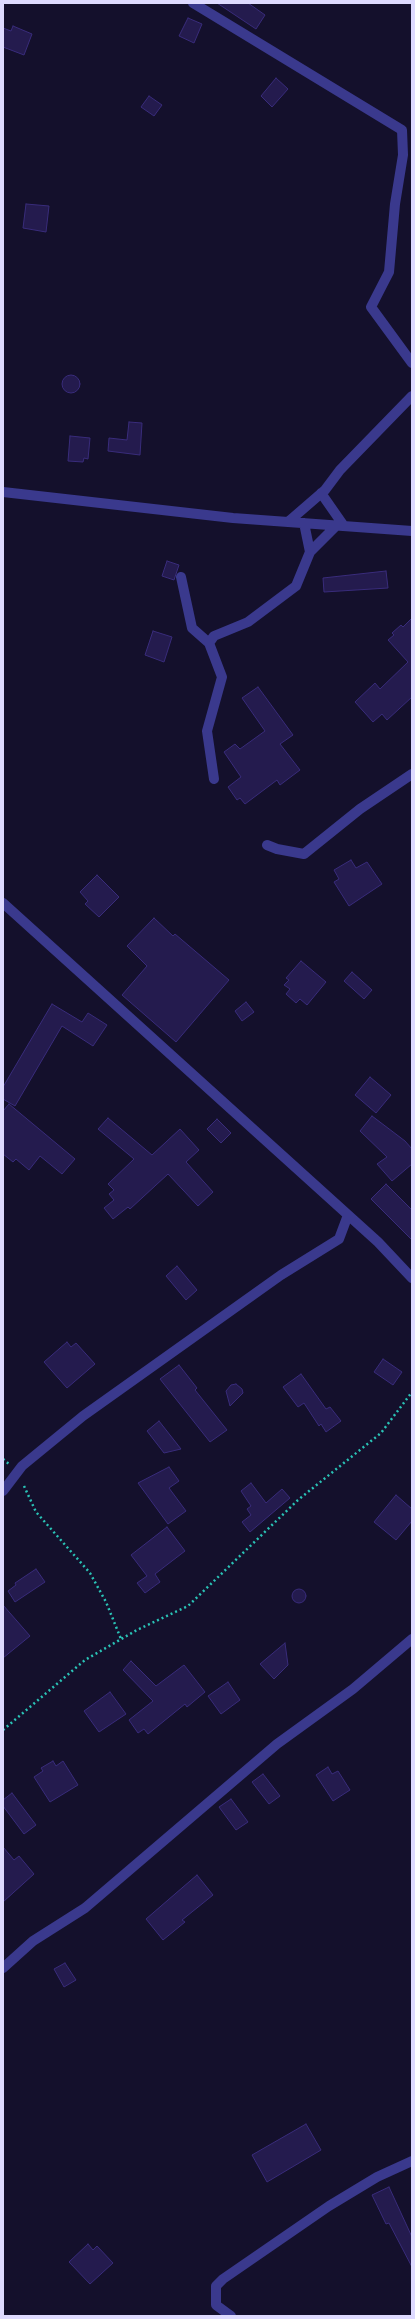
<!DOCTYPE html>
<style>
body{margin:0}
#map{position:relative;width:415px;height:2319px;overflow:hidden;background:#14102c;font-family:Inter,sans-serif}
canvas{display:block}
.frame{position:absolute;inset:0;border:4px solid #dedaff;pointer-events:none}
</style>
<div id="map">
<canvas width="415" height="2319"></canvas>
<div class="frame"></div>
</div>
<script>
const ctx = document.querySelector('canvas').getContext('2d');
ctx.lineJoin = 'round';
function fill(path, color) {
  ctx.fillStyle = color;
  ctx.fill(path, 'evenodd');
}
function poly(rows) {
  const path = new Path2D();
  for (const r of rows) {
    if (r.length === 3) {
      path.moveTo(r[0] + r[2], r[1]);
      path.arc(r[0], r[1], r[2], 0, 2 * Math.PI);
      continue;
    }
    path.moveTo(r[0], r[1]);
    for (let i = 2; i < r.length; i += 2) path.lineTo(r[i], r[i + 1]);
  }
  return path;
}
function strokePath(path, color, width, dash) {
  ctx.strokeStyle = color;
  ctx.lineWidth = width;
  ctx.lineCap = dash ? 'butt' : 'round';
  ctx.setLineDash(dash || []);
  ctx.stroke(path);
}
const building = poly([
 [217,3,248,3,265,15,256,29,217,3],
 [188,18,202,24,194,43,179,36,188,18],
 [13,26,32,34,24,55,3,47,3,28,11,31,13,26],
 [276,78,288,89,272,107,261,96,276,78],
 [149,96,162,105,154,116,141,107,149,96],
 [26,204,49,206,46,232,23,228,26,204],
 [71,384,9],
 [129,422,142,423,140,455,108,451,109,438,127,440,129,422],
 [70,436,90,438,88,459,84,458,83,462,68,461,70,436],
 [167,561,179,565,174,580,162,576,167,561],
 [386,571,388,588,324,592,323,578,386,571],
 [412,618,412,697,387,720,382,714,373,722,355,702,375,683,380,689,408,662,388,640,394,635,392,633,401,625,403,627,412,618],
 [153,631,172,637,164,662,145,655,153,631],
 [258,687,293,735,280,744,300,770,280,785,277,780,245,804,240,798,237,800,228,787,241,777,224,752,235,744,240,749,265,731,242,698,258,687],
 [351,860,356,868,367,862,382,884,349,906,334,882,339,879,334,870,351,860],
 [97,875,119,897,99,917,85,904,88,901,80,892,97,875],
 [154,918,173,936,175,934,229,980,176,1042,122,995,147,966,127,946,154,918],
 [301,961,326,982,307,1005,300,999,296,1003,286,994,290,989,284,985,289,980,286,978,301,961],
 [352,972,372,990,364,999,344,981,352,972],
 [246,1002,254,1012,242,1021,235,1011,246,1002],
 [52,1004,82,1022,88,1013,107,1025,93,1046,62,1026,15,1106,3,1099,3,1087,52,1004],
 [370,1077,391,1095,376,1113,355,1095,370,1077],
 [9,1104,75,1159,62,1174,40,1156,29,1170,16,1159,13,1162,3,1154,3,1111,9,1104],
 [372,1116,405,1141,412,1149,412,1164,392,1181,377,1164,387,1157,360,1131,372,1116],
 [108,1118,152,1155,180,1129,199,1150,186,1162,213,1192,198,1206,168,1174,130,1209,128,1207,113,1219,104,1208,114,1200,109,1194,114,1190,108,1184,134,1159,98,1129,108,1118],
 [217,1119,231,1133,221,1143,207,1129,217,1119],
 [386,1184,412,1210,412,1240,371,1199,386,1184],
 [177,1266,197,1290,186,1300,166,1276,177,1266],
 [67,1342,71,1347,76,1343,95,1364,67,1388,44,1362,67,1342],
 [383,1359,402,1372,393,1385,374,1372,383,1359],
 [179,1365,197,1388,195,1390,227,1430,210,1442,160,1379,179,1365],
 [301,1374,326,1409,330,1407,341,1421,326,1432,321,1424,319,1426,304,1403,298,1407,283,1387,301,1374],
 [236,1384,242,1389,243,1393,230,1406,226,1391,231,1385,236,1384],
 [159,1421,181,1449,164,1453,147,1431,159,1421],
 [169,1467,179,1481,169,1488,186,1511,168,1524,138,1483,169,1467],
 [251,1483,266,1503,282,1489,290,1498,250,1532,242,1522,251,1515,247,1509,251,1506,241,1491,251,1483],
 [396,1495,412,1509,412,1521,396,1540,374,1522,396,1495],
 [167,1527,185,1551,155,1574,160,1582,145,1593,137,1583,147,1576,131,1555,167,1527],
 [36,1569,45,1582,15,1602,8,1591,16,1585,15,1583,36,1569],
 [299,1596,7],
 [3,1605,30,1636,3,1658,3,1605],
 [285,1643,288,1665,274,1679,260,1664,285,1643],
 [131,1661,156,1686,184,1665,205,1692,187,1707,185,1704,148,1734,144,1729,138,1733,129,1720,153,1701,123,1670,131,1661],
 [228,1682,240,1700,221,1714,208,1696,228,1682],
 [110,1692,126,1714,99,1732,84,1711,110,1692],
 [53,1761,56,1766,63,1761,78,1785,50,1802,34,1777,43,1771,41,1768,53,1761],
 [328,1767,332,1774,338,1771,350,1790,333,1801,316,1775,328,1767],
 [263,1774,280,1796,269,1804,252,1782,263,1774],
 [12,1793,36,1825,24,1834,3,1806,3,1800,12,1793],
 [231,1799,248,1822,236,1830,219,1807,231,1799],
 [3,1847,14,1860,19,1856,34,1874,3,1902,3,1847],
 [197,1875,213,1895,182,1920,185,1922,163,1940,146,1919,197,1875],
 [65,1963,76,1980,64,1987,54,1969,65,1963],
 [306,2124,321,2150,267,2182,252,2155,306,2124],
 [389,2187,412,2237,412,2267,389,2223,386,2224,372,2195,389,2187],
 [88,2244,93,2250,97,2246,113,2263,90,2284,69,2262,88,2244]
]);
fill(building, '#241b4e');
strokePath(building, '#392c7b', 1);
strokePath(poly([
 [3,1459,9,1464],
 [24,1486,36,1512,90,1573,106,1602,121,1639],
 [3,1730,85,1660,137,1630,188,1606,298,1500,381,1433,412,1392]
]), '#2ac3b6', 2.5, [2, 3]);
strokePath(poly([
 [193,3,402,130,403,155,395,204,389,272,371,307,412,363],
 [3,492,233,518,412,531],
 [321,493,344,526],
 [288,522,325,490,340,470,412,396],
 [304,523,310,552,337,525],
 [181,577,192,628,209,643],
 [214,779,207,731,222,677,209,643,214,636,248,622,296,586,310,552],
 [267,845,277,849,304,854,360,809,412,774],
 [3,903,378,1242,412,1278],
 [3,1491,22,1466,83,1416,281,1275,339,1239,348,1215],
 [3,1968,33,1941,85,1908,277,1744,353,1689,412,1639],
 [231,2316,216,2305,216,2286,223,2279,329,2206,377,2177,412,2161]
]), '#3a398d', 10);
</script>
